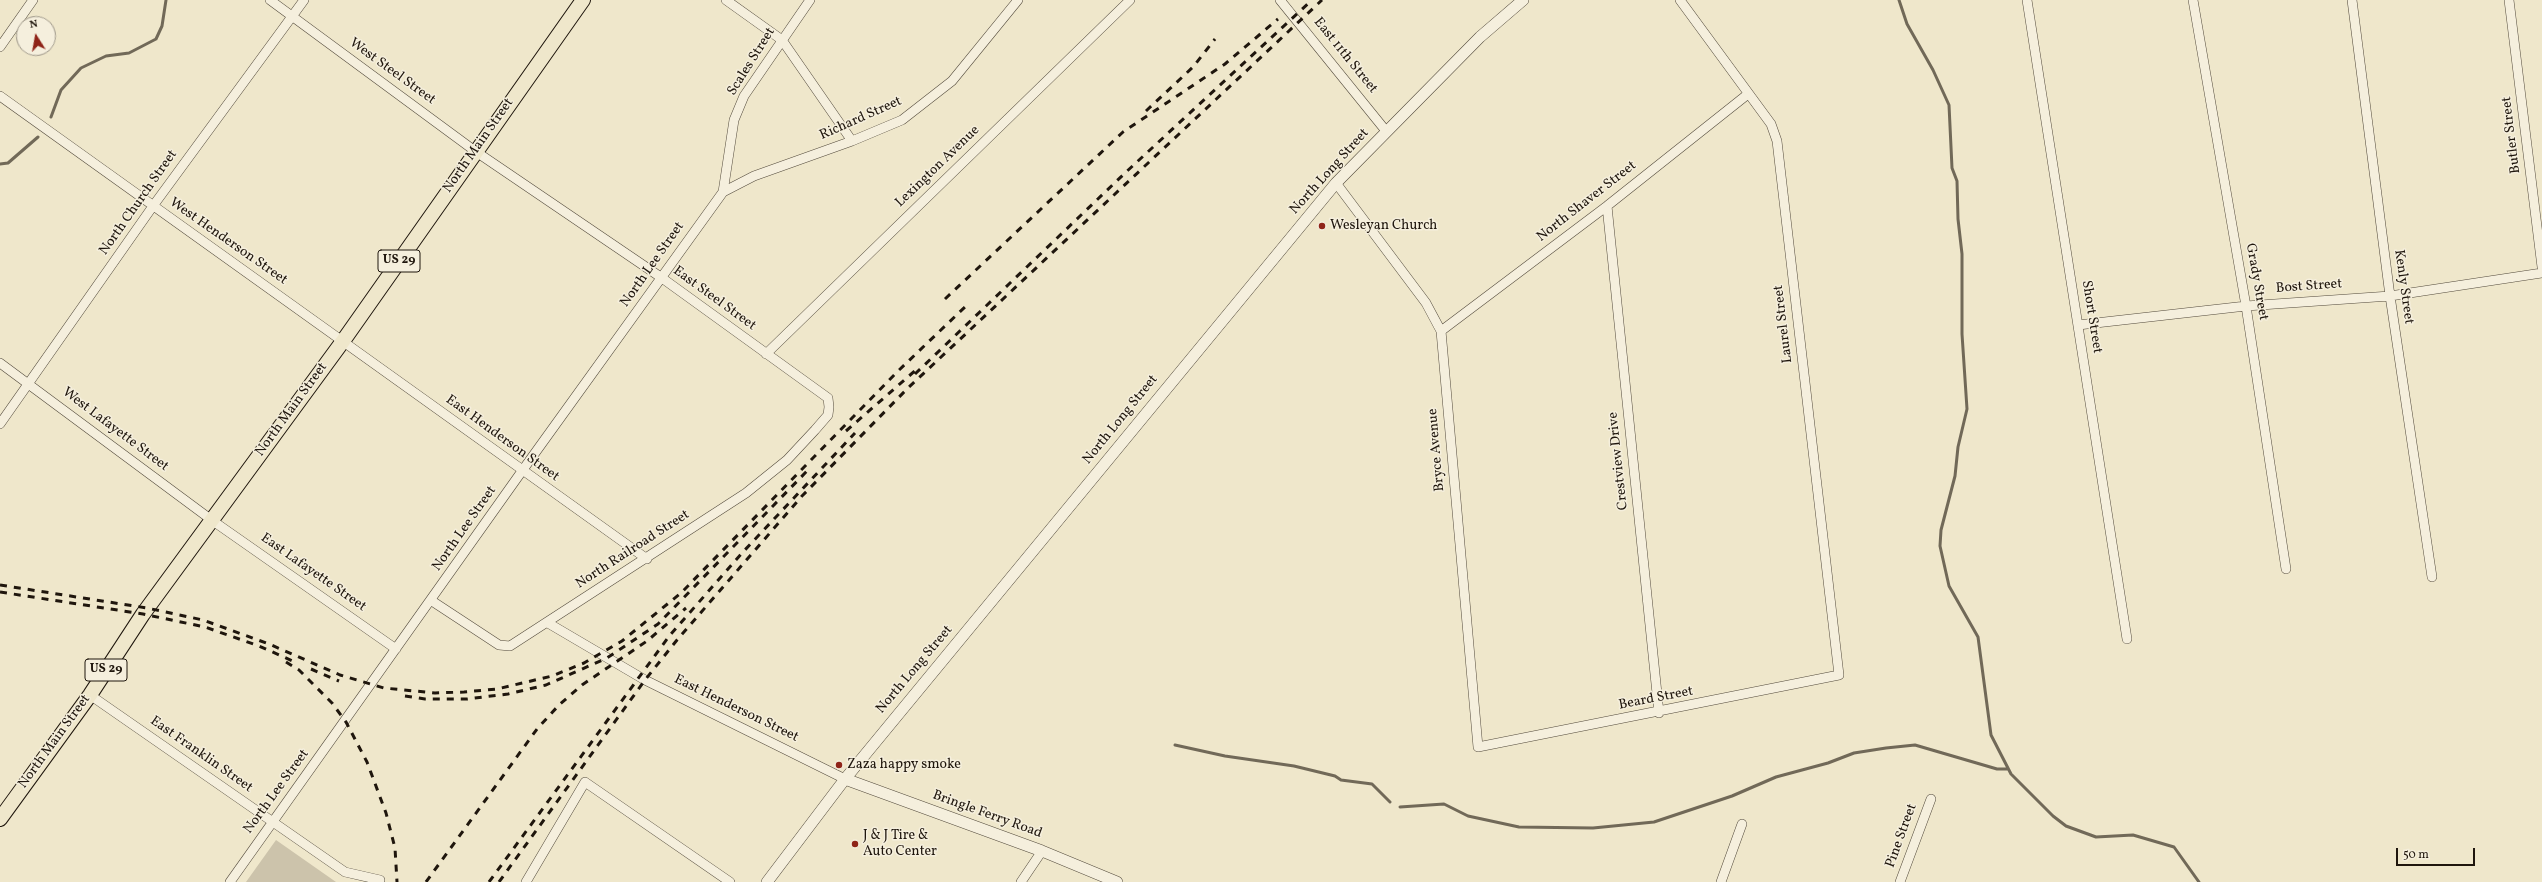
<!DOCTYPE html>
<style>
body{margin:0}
#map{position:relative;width:2542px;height:882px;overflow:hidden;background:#efe7cb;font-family:Vollkorn,serif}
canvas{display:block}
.north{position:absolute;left:16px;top:16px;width:40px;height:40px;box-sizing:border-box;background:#f5efdd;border:1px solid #9f988a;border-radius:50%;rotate:349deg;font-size:11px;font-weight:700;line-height:16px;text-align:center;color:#1f160d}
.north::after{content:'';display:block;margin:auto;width:14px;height:18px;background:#8f2418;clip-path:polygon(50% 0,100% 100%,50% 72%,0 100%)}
.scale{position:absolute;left:2396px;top:848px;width:79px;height:18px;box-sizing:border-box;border:2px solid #1f160d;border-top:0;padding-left:5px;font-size:12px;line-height:14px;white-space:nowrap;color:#1f160d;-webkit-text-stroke:3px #f5efdd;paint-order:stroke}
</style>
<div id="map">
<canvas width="2542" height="882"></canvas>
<div class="north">N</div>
<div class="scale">50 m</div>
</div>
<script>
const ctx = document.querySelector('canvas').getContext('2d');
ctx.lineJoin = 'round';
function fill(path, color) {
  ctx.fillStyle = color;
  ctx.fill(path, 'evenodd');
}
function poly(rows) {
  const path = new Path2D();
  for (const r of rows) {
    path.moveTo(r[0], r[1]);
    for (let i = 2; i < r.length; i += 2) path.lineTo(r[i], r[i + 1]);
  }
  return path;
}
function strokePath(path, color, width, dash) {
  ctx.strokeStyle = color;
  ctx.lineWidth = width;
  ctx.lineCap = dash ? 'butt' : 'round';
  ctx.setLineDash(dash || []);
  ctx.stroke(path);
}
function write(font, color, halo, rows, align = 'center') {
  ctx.font = font + ' Vollkorn,serif';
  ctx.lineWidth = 3;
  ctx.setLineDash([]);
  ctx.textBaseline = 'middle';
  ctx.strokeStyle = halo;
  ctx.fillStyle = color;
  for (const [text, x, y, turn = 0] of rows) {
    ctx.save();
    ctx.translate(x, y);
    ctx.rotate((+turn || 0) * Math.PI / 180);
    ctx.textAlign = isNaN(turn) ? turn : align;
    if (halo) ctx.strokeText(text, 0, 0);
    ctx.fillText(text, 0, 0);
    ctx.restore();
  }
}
fill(poly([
 [276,840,336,882,246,882]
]), '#ccc3ab');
strokePath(poly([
 [1899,0,1907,24,1933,70,1949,105,1952,168,1957,181,1958,219,1962,254,1962,334,1967,409,1958,447,1955,476,1941,530,1940,546,1949,586,1978,637,1991,735,2011,774,2053,816,2066,826,2096,837,2133,835,2174,847,2199,882],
 [51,117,61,90,81,68,106,56,129,53,156,39,162,26,166,0],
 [0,164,8,163,38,137],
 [1175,745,1225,756,1294,766,1335,776,1341,780,1372,784,1390,802],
 [1400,807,1444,804,1468,816,1519,827,1593,828,1654,822,1732,796,1776,777,1828,763,1854,753,1886,748,1915,745,1997,769,2007,769]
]), '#716958', 3);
const minor = poly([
 [270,0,475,151,662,278,828,398,829,407,828,415,815,430,787,460,746,493,510,646,499,645,432,601],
 [726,0,782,40,852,141],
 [1280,0,1386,131],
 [2027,0,2127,639],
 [2193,0,2246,306,2286,569],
 [2352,0,2390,296,2432,577],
 [2509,0,2542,267],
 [0,47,33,0],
 [0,96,647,559],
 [1336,183,1426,303,1441,331,1478,747,1839,675,1777,141,1771,124,1680,0],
 [723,192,734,120,744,96,810,0],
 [1607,206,1659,713],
 [2078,325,2246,306,2390,296,2542,273],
 [1441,331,1607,206,1748,94],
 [766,354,1130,0],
 [0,363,213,521,396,649],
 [0,424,153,206,304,0],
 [548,623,645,680,845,779],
 [90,695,345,872,380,880],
 [230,882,522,471,723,192,754,176,852,141,902,120,952,81,1018,0],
 [526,882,585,782,730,882],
 [1021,882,1042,851],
 [1721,882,1742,824],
 [1900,882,1931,799]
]);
const tertiary = poly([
 [845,779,1042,851,1117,882],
 [767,882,845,779,1336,183,1480,37,1523,0]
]);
const primary = poly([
 [0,819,90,695,143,614,343,341,583,0]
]);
strokePath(minor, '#534a3c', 10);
strokePath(tertiary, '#534a3c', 12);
strokePath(primary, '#1f160d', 16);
strokePath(minor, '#f5efdd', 9);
strokePath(tertiary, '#f5efdd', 11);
strokePath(primary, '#efe7cb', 14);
strokePath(poly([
 [1146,111,1193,67,1215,39],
 [945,299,1123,132,1225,64,1278,19],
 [915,374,1125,173,1312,0],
 [846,431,917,369],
 [0,585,147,608,203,620,269,644,340,675,384,688,435,693,464,692,497,689,552,676,584,663,622,641,681,593,897,372,967,305],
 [0,592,143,614,205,627,259,646,295,662],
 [286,662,299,670,332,703,346,722,367,762,386,813,395,848,397,882],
 [311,669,339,681],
 [405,696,425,699,467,699,508,694,546,685,607,658,658,624,807,471],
 [426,882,537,729,559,705,582,685,647,641,686,608],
 [489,882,670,635,743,552,855,433],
 [499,882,645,680,677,640,802,496,908,388,1322,0]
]), '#1f160d', 3, [7, 7]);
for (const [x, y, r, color] of [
 [1322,226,4,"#8f2418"],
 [839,765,4,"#8f2418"],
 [855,844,4,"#8f2418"]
]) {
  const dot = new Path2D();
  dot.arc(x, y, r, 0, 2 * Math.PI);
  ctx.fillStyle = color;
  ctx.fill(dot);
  strokePath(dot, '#f5efdd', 1.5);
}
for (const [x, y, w] of [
 [399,261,42],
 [106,670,42]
]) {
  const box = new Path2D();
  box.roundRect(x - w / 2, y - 11, w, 22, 3);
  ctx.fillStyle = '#f5efdd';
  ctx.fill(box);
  strokePath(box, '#1f160d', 1);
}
write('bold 13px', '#1f160d', null, [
 ["US 29",399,261],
 ["US 29",106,670]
]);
write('14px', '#1f160d', '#f5efdd', [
 ["East 11th Street",1345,56,51],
 ["Scales Street",752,62,-58],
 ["West Steel Street",392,72,36],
 ["Richard Street",861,119,-24],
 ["Butler Street",2512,135,-97],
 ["North Main Street",479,146,-55],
 ["Lexington Avenue",938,167,-44],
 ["North Long Street",1330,172,-48],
 ["North Shaver Street",1587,202,-38],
 ["North Church Street",139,203,-55],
 ["West Henderson Street",228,242,35],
 ["North Lee Street",653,265,-55],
 ["Grady Street",2256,282,80],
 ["Bost Street",2309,287,-4],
 ["Kenly Street",2403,287,82],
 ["East Steel Street",714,299,36],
 ["Short Street",2091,317,81],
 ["Laurel Street",1784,324,-97],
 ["North Main Street",292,410,-54],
 ["North Long Street",1121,420,-51],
 ["West Lafayette Street",115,430,37],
 ["East Henderson Street",502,439,36],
 ["Bryce Avenue",1437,450,-95],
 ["Crestview Drive",1619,461,-96],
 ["North Lee Street",465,529,-55],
 ["North Railroad Street",633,550,-33],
 ["East Lafayette Street",313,573,35],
 ["North Long Street",915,670,-50],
 ["Beard Street",1656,699,-11],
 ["East Henderson Street",736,709,26],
 ["North Main Street",55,742,-54],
 ["East Franklin Street",201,755,35],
 ["North Lee Street",277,792,-54],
 ["Bringle Ferry Road",987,815,20],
 ["Pine Street",1902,836,-70]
]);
write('14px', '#1f160d', '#f5efdd', [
 ["Wesleyan Church",1330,226],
 ["Zaza happy smoke",847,765],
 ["J & J Tire &",863,836],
 ["Auto Center",863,852]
], 'left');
</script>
